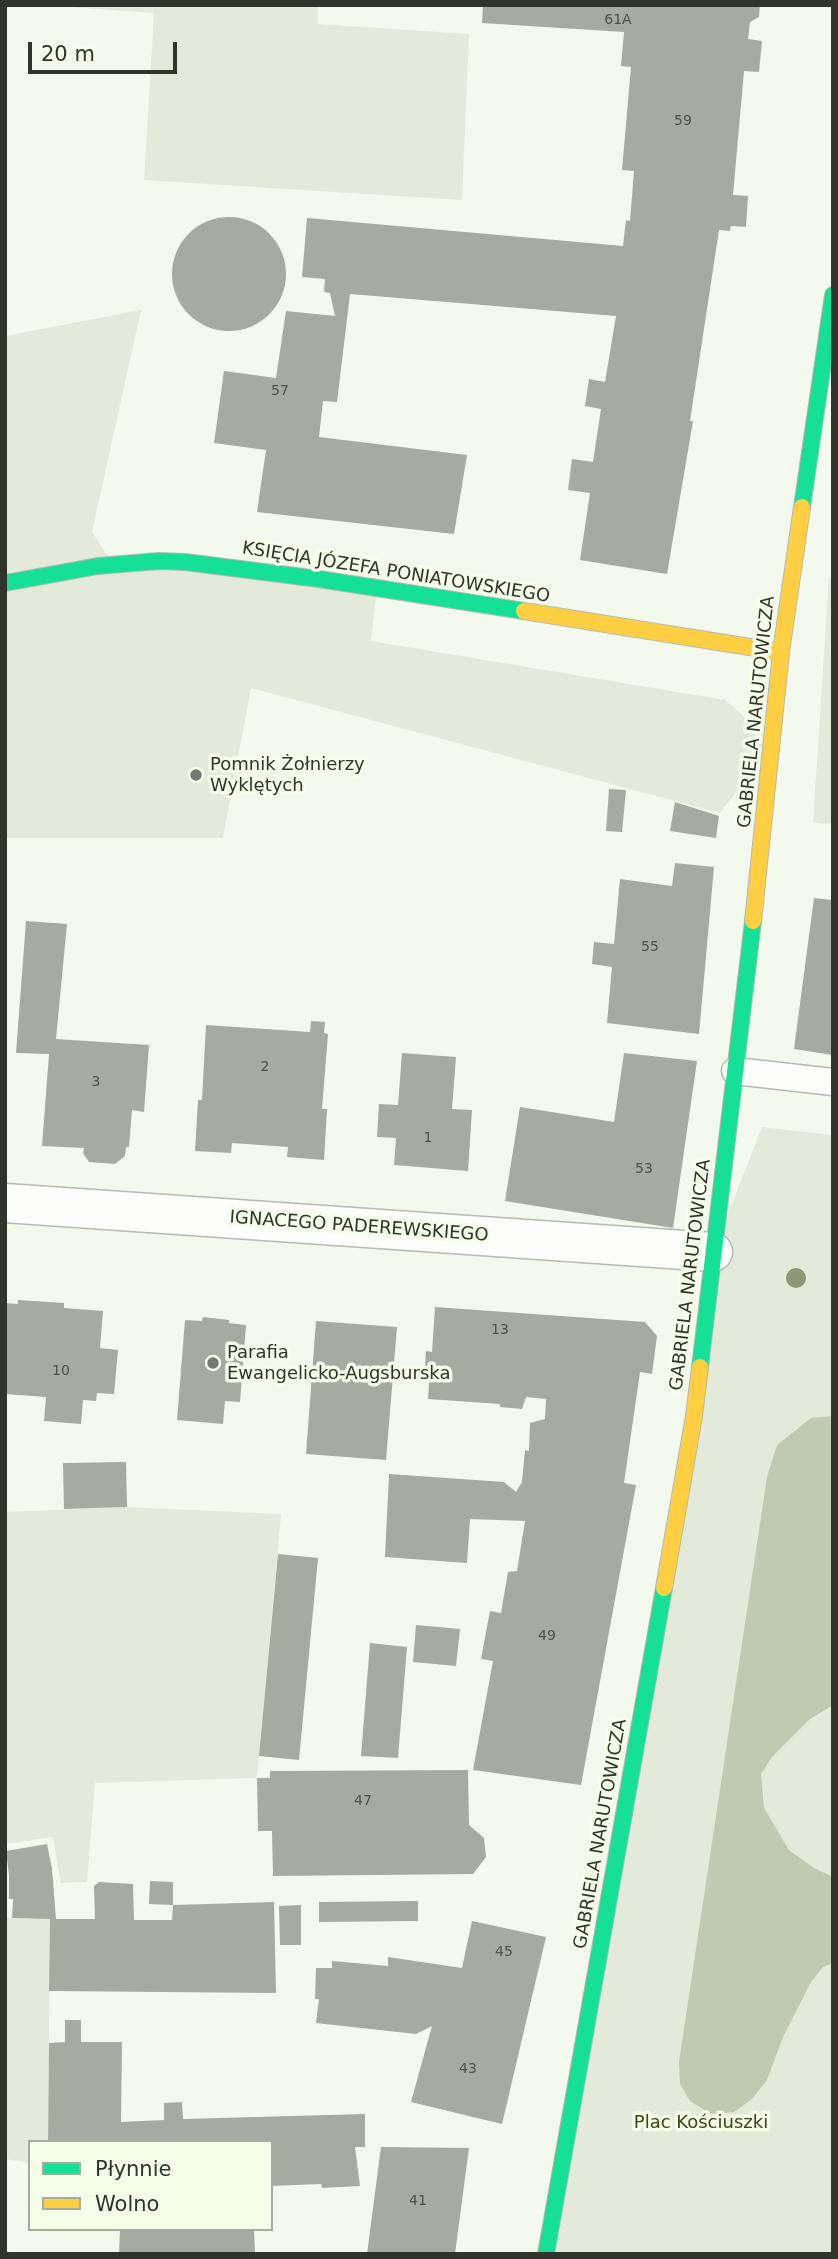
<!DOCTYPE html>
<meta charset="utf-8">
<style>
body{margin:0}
#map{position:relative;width:838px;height:2259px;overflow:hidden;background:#f4f9ed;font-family:"DejaVu Sans",sans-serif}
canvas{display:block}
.frame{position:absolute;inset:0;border:7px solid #30342b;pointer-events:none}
.legend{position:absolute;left:28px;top:2140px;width:245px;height:91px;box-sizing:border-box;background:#f5fee8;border:2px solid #a6ad9c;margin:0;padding:9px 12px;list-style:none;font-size:21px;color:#30342b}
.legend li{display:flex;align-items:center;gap:14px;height:35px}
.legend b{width:35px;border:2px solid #a6ad9c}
.scale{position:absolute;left:28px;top:42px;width:149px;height:32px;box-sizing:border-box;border:4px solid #30342b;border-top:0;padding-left:9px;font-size:21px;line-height:24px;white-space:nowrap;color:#30342b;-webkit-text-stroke:5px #f5fee8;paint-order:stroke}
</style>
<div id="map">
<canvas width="838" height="2259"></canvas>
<div class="frame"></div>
<ul class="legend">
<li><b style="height:9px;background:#16e098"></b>Płynnie</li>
<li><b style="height:9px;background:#ffcf43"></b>Wolno</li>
</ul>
<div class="scale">20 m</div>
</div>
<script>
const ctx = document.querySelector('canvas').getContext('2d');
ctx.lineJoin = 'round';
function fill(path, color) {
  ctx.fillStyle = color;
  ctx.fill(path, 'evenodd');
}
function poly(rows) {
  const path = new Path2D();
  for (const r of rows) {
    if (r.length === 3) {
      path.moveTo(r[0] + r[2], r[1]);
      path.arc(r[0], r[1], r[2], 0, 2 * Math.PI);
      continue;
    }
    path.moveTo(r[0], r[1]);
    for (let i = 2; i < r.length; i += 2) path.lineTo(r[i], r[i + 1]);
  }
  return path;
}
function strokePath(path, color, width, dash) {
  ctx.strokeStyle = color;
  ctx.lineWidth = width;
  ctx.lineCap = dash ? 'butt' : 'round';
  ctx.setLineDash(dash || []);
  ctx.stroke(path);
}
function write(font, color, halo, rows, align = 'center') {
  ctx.font = font + ' "DejaVu Sans",sans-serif';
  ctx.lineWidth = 7;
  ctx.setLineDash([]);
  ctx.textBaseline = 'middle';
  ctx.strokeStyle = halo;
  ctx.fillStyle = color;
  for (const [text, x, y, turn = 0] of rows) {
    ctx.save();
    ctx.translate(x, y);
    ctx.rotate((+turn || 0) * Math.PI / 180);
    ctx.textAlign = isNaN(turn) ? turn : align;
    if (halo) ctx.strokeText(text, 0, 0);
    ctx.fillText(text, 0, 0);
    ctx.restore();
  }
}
fill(poly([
 [41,5,318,5,318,24,469,34,462,200,144,180,154,13],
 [141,310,92,532,113,564,377,588,371,641,725,700,774,742,720,813,251,688,223,838,5,838,5,336],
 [829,578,833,578,833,823,823,824,813,822],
 [762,1127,833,1135,833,2254,546,2254,713,1252],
 [127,1507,281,1514,257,1778,95,1783,87,1882,61,1883,53,1837,5,1844,5,1512],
 [5,1918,50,1919,48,2142,30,2142,30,2163,5,2159]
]), '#e3eada');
fill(poly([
 [833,1416,833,1705,810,1719,772,1757,761,1774,764,1808,789,1850,814,1868,833,1877,833,1963,823,1967,811,1982,783,2037,767,2080,752,2099,734,2112,711,2114,690,2101,680,2084,679,2062,767,1477,777,1445,811,1418]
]), '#c0c9b1');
fill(poly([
 [483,5,760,5,759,17,750,22,748,39,762,41,759,72,744,71,733,195,748,196,746,227,731,226,730,231,719,230,690,421,693,421,667,574,580,560,590,493,568,490,572,459,593,462,601,409,585,406,589,379,605,382,616,316,350,294,337,402,323,401,319,437,467,455,454,534,257,512,266,450,214,443,224,371,276,378,286,311,335,316,330,293,324,292,325,279,302,277,307,218,623,246,626,220,630,221,634,171,622,170,631,67,621,66,624,32,482,23],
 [229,274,57],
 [609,789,626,790,622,832,606,831],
 [675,802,719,816,716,838,670,831],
 [675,863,714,867,699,1034,607,1023,612,967,592,964,594,942,614,944,620,879,672,886],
 [814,898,833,900,833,1055,794,1049],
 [26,921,67,924,56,1039,149,1045,144,1112,132,1110,129,1147,126,1147,125,1156,115,1164,89,1162,83,1153,84,1148,42,1146,49,1054,16,1053],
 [311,1021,325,1022,324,1033,328,1034,322,1109,327,1109,324,1160,287,1157,288,1147,232,1143,231,1153,195,1151,198,1100,202,1100,206,1025,310,1032],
 [402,1053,456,1057,452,1109,472,1110,468,1171,394,1165,396,1138,377,1137,379,1104,398,1105],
 [624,1053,697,1061,673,1228,505,1201,520,1107,614,1122],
 [18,1300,64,1303,64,1308,103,1311,100,1348,118,1350,114,1394,97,1393,96,1401,83,1400,81,1424,44,1421,46,1397,5,1394,5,1303,18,1304],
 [435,1307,645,1322,657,1336,652,1374,640,1372,624,1483,636,1485,581,1785,473,1770,493,1661,481,1659,490,1611,501,1613,508,1572,517,1571,525,1521,470,1519,467,1563,385,1557,389,1474,504,1482,516,1492,522,1482,525,1450,529,1451,530,1423,545,1419,546,1399,526,1397,522,1409,500,1407,500,1404,428,1399,430,1366,425,1366,426,1351,432,1352],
 [203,1317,229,1320,229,1323,246,1325,240,1402,225,1401,223,1424,177,1420,185,1320,202,1321],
 [316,1321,397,1327,386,1460,306,1454],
 [126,1462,127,1507,64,1509,63,1463],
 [278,1554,318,1558,299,1760,259,1756],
 [416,1625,460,1629,456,1666,413,1662],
 [370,1643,407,1647,398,1758,361,1756],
 [468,1770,469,1825,484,1838,486,1857,473,1874,273,1876,272,1831,258,1831,257,1778,270,1778,270,1771],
 [47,1844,52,1869,56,1919,95,1919,94,1886,99,1882,133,1884,134,1920,172,1920,173,1905,149,1904,150,1881,173,1882,173,1905,274,1902,276,1993,49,1991,50,1919,12,1918,13,1899,9,1899,9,1875,6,1851],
 [418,1901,418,1921,319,1922,319,1902],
 [301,1905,301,1945,280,1945,279,1906],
 [472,1921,546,1937,502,2124,411,2102,432,2026,416,2034,316,2023,319,1999,315,1999,316,1968,332,1968,332,1961,388,1966,388,1957,462,1968],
 [65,2020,81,2020,81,2042,122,2042,121,2122,164,2120,164,2103,182,2102,183,2119,365,2114,365,2147,355,2147,360,2186,322,2188,321,2184,271,2186,271,2142,48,2142,49,2043,65,2042],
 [381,2147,469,2148,455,2254,367,2254],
 [120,2229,254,2229,255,2254,119,2254]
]), '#a6aaa1');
const lane = poly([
 [735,1071,833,1082]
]);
const street = poly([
 [5,1203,713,1252]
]);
const fast = poly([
 [802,507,833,295],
 [5,583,98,566,159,561,185,562,319,579,524,611],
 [700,1367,753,921],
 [546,2254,664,1588]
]);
const slow = poly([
 [524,611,781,652],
 [753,921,781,652,802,507],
 [664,1588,694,1416,700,1367]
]);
strokePath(lane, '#b6bab1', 29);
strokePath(street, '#b6bab1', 41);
strokePath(fast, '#b6bab1', 18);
strokePath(slow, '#b6bab1', 18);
strokePath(lane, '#fdfefc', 26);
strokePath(street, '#fdfefc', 38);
strokePath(fast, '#16e098', 16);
strokePath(slow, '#ffcf43', 16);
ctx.fillStyle = '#8c9776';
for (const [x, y] of [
 [796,1278]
]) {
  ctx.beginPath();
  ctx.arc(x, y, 10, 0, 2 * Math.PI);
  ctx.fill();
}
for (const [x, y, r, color] of [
 [196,775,7,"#75796f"],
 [213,1363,7,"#75796f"]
]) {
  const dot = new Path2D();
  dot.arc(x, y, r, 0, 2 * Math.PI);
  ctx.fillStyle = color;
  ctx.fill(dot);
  strokePath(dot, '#f5fee8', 2.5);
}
write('14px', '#4e5248', null, [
 ["61A",618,20],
 ["59",683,121],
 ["57",280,391],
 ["55",650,947],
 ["2",265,1067],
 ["3",96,1082],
 ["1",428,1138],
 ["53",644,1169],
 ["13",500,1330],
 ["10",61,1371],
 ["49",547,1636],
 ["47",363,1801],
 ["45",504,1952],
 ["43",468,2069],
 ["41",418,2201]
]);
write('18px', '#30342b', '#f5fee8', [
 ["KSIĘCIA JÓZEFA PONIATOWSKIEGO",396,573,9],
 ["GABRIELA NARUTOWICZA",757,712,-84],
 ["IGNACEGO PADEREWSKIEGO",359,1227,4],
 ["GABRIELA NARUTOWICZA",691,1275,-83],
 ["GABRIELA NARUTOWICZA",601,1834,-80]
]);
write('18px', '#30342b', '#f5fee8', [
 ["Pomnik Żołnierzy",210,765],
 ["Wyklętych",210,786],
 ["Parafia",227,1353],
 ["Ewangelicko-Augsburska",227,1374]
], 'left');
write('18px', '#364615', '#f5fee8', [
 ["Plac Kościuszki",701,2123]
]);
</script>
